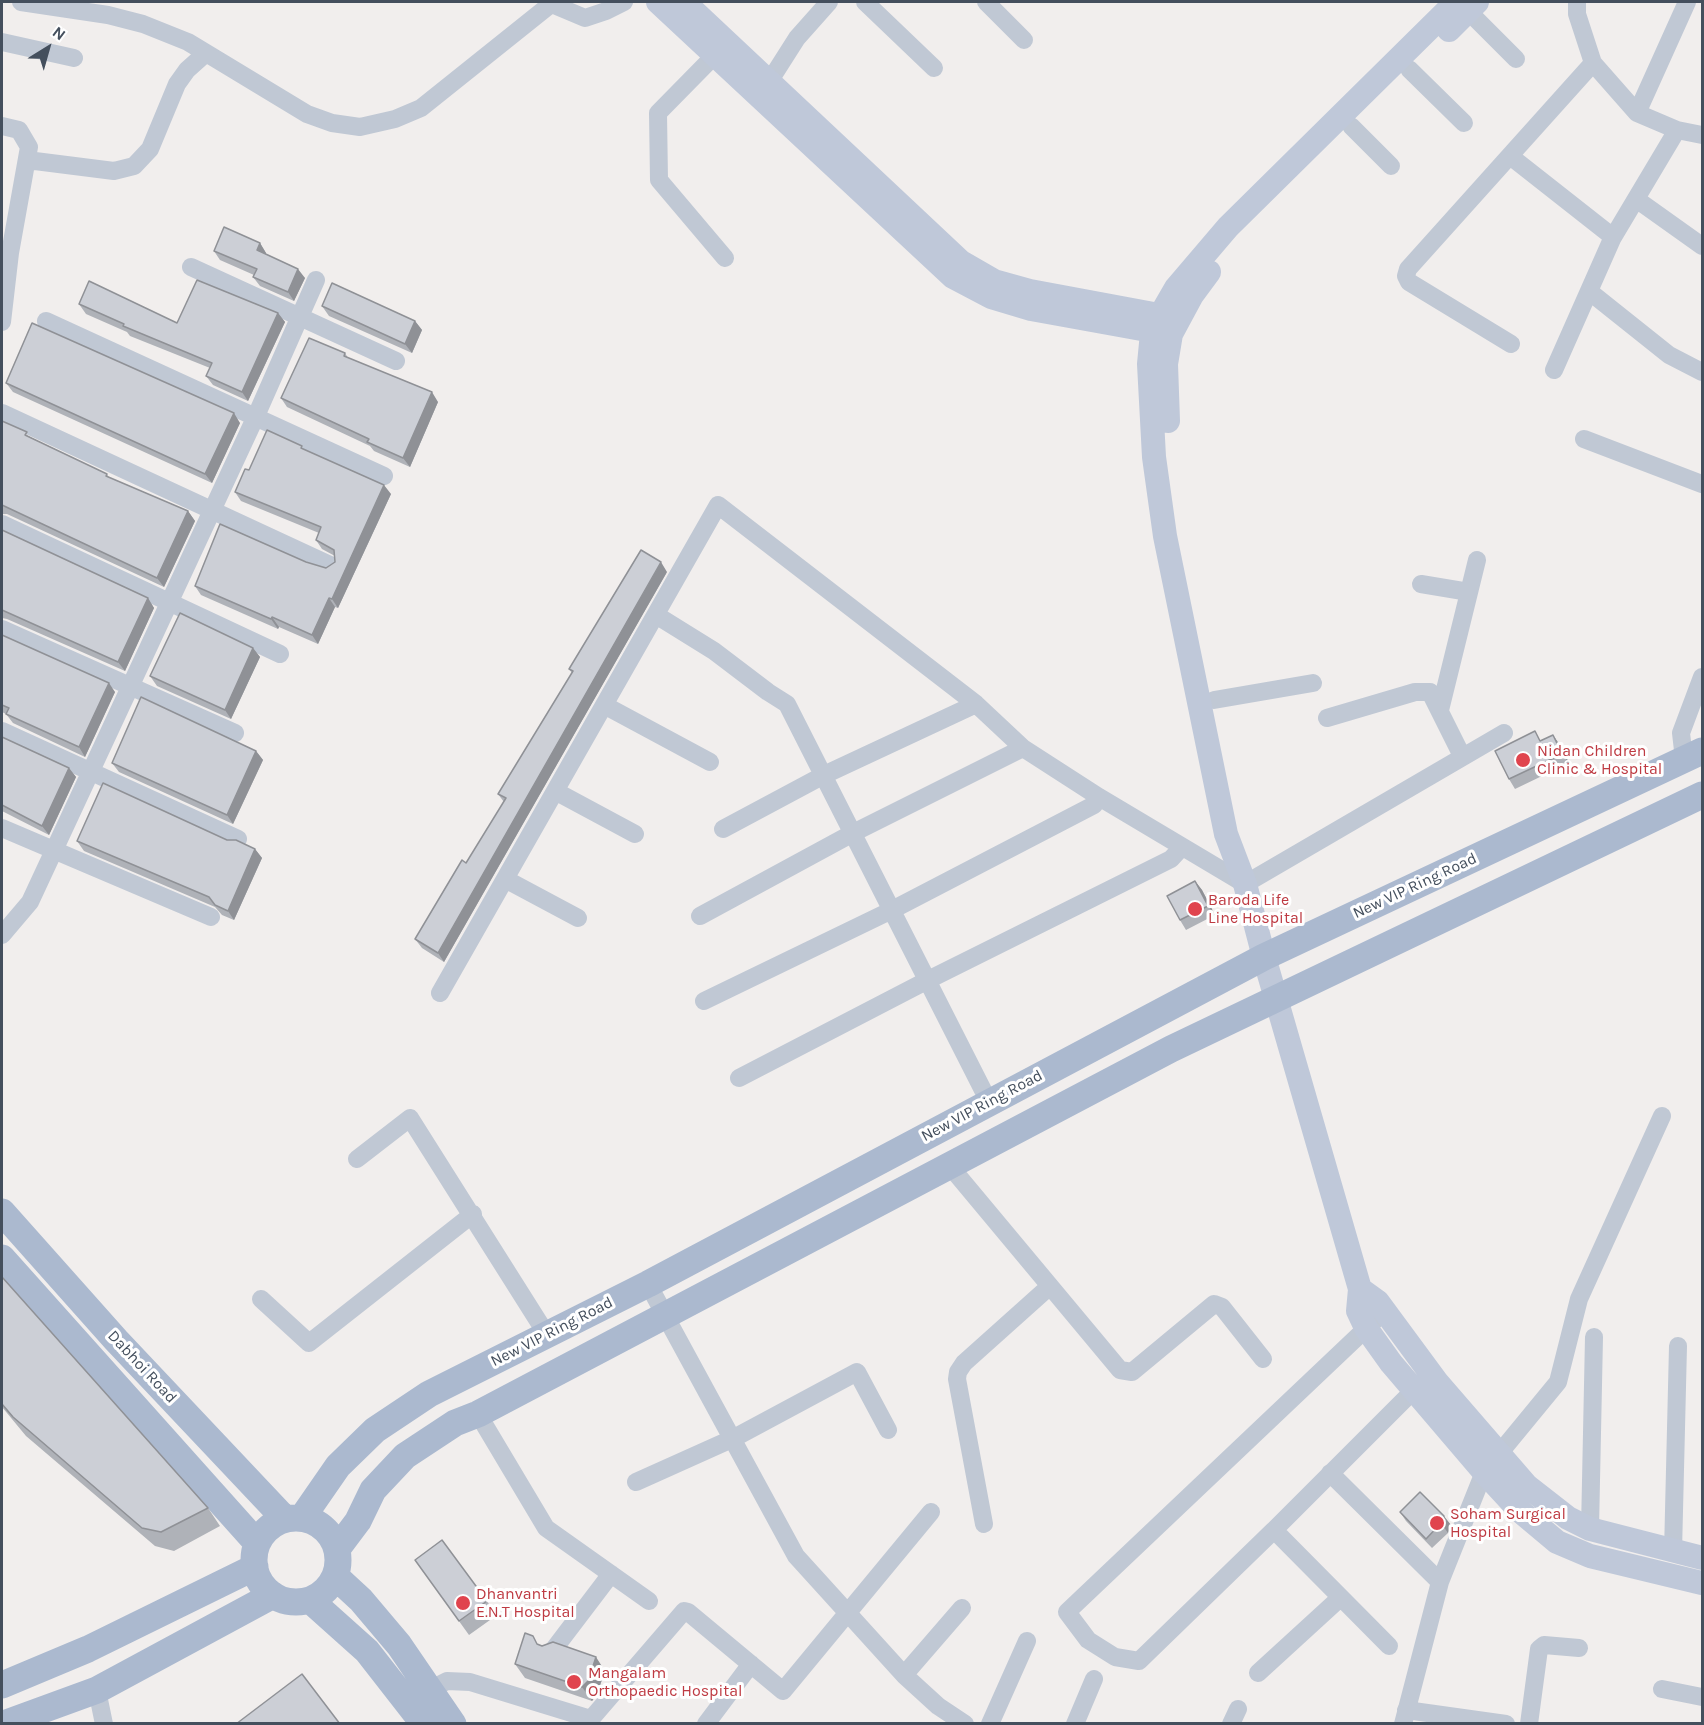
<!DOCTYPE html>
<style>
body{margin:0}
#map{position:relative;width:1704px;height:1725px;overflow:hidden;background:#f1eeed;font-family:Karla,sans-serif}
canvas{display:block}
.frame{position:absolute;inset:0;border:3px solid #444f5d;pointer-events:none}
.north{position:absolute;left:18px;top:18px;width:60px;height:60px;-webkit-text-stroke:4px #fff;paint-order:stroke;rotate:37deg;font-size:16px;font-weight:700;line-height:24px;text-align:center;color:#444f5d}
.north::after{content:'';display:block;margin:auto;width:21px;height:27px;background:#444f5d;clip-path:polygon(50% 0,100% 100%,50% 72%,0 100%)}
</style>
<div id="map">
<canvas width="1704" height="1725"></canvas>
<div class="frame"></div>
<div class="north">N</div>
</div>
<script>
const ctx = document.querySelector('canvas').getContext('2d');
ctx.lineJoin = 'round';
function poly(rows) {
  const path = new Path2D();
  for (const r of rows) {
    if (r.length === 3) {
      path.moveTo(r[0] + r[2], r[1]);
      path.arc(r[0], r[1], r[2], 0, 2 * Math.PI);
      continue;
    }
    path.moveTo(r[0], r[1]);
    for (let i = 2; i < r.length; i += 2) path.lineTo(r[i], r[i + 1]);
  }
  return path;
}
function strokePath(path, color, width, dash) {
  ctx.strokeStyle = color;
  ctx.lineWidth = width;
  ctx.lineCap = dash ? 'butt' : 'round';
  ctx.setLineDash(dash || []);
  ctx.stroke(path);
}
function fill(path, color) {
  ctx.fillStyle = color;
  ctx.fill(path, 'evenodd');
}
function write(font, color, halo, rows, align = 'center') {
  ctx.font = font + ' Karla,sans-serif';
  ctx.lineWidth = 6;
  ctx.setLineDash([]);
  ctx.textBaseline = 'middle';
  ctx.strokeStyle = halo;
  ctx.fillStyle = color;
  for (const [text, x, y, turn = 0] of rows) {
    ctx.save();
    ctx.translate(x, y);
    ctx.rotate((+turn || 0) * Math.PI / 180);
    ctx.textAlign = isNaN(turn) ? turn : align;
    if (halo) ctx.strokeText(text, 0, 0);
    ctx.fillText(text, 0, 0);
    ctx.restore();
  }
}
strokePath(poly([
 [21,2,108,15,143,24,188,42,307,114,332,123,360,127,395,119,421,108,551,4],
 [547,2,585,18,606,11,624,2],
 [865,2,934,68],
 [986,2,1024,40],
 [1577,2,1577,14,1593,63,1637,113,1677,130,1702,135],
 [1460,3,1516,59],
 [2,42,74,58],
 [715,55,658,113,659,180,725,258],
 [1409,69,1464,123],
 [769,82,797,38,829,2],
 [1637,113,1687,2],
 [2,126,19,130,29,147,10,253,2,322],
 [1351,126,1391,166],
 [1510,156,1613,237],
 [27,160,114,171,134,166,150,149,177,84,187,70,206,53],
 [1636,199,1702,246],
 [191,267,396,361],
 [1590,292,1669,355,1702,372],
 [46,321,384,476],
 [1511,344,1409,282,1406,276,1408,269,1593,63],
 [1554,370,1612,239,1677,130],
 [2,413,332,566],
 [1584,439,1702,484],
 [2,524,280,654],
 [1421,584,1469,592],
 [656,615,714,651,768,692,787,704,989,1102],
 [2,629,235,733],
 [1214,700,1313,683],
 [604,705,710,762],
 [1440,710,1477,560],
 [1327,718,1415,692,1430,692,1462,756],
 [2,731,238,839],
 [1684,759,1681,733,1702,677],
 [555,791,635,834],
 [2,828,211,917],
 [723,829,824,775,976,704],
 [505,879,578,918],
 [700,916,853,833,1023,748],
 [2,935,30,902,256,416,316,280],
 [440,993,718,505,976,704,1023,748,1099,797,1245,884,1504,733],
 [704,1001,892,910,1094,805,1099,797],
 [739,1078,928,980,1171,859,1182,847],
 [357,1159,410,1118,547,1335],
 [949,1165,1120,1370,1132,1372,1214,1304,1222,1307,1263,1359],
 [648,1284,796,1556,904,1675,938,1706,965,1724],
 [261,1299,309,1343,473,1214],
 [478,1414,546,1528,649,1601],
 [1330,1473,1440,1582],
 [636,1482,734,1438,857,1372,888,1430],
 [984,1524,957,1379,958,1372,964,1363,1050,1286],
 [1590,1529,1594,1337],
 [1274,1530,1139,1661,1115,1657,1088,1640,1067,1612,1375,1320],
 [1673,1552,1678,1346],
 [1389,1646,1274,1530,1423,1381],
 [554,1649,611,1574],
 [1258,1673,1340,1598],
 [904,1675,962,1608],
 [1662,1689,1702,1697],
 [97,1690,104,1724],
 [429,1690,447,1681,470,1682,591,1719,684,1611,688,1612,783,1691,931,1512],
 [1406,1710,1506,1724],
 [706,1724,751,1664],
 [990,1724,1027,1641],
 [1075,1724,1094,1679],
 [1231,1724,1238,1709],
 [1403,1724,1440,1582,1484,1472,1558,1382,1579,1299,1662,1116],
 [1529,1724,1539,1649,1544,1645,1579,1648]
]), '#c0c8d4', 18);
strokePath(poly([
 [658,2,953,277,991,297,1031,309,1169,334],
 [684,2,961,262,994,281,1030,291,1175,318],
 [1456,2,1228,227,1176,288,1161,314,1152,333,1149,364,1154,457,1165,536,1226,834,1245,884,1264,957,1360,1289,1358,1311,1366,1328,1391,1363,1484,1472,1520,1511,1557,1542,1590,1556,1702,1583],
 [1449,30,1477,2],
 [1168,421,1166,364,1171,334,1192,295,1209,272],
 [1360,1289,1378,1302,1437,1382,1527,1486,1568,1518,1590,1529,1702,1558]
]), '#bfc8d9', 24);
strokePath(poly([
 [2,1212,116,1340,285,1519],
 [2,1258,257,1543],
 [296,1560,42],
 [302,1518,338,1466,375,1430,429,1394,648,1284,1264,957,1702,751],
 [337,1549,358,1521,373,1490,405,1456,455,1423,478,1414,1171,1049,1702,795],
 [335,1576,361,1600,399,1645,453,1724],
 [310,1600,367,1651,424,1724],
 [2,1685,88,1649,255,1567],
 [4,1724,97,1690,273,1595]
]), '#abb9cf', 27);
fill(poly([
 [260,243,266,253,266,254,305,278,294,301,260,286,253,277,254,275,220,260,214,251],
 [79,304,177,323,278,313,285,322,248,401,213,385,206,376,210,368,130,336,127,332,86,314],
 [322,306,415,321,422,330,412,353,329,316],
 [345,353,348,358,438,402,410,467,374,451,370,446,287,407,281,398],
 [6,383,240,423,212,483,13,392],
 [2,421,32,438,107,474,109,478,188,511,195,521,164,587,7,514,2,514],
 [305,450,391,494,338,608,335,607,318,644,279,627,278,629,201,595,195,586,306,562,326,568,335,562,335,556,322,549,316,540,319,533,241,501,235,492,249,470],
 [2,530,148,598,154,608,125,671,7,619,2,618],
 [667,572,444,962,422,948,415,939,466,863,504,802,498,794,572,673,569,669],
 [2,635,115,692,85,757,13,723,6,714,2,712],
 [253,648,260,657,231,719,157,686,150,676],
 [2,737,69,768,76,777,49,835,2,811],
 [1542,741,1560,745,1569,763,1515,789,1509,779],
 [256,751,263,760,233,824,119,772,112,763],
 [227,840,255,849,262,858,234,920,222,915,215,907,84,851,77,841],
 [1195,881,1202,890,1215,915,1186,930,1180,920],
 [2,1277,208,1508,220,1526,174,1551,155,1546,26,1436,2,1407],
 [1400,1512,1451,1525,1448,1533,1432,1548,1406,1521],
 [442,1540,497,1615,469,1635,415,1560],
 [540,1645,605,1671,597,1694,592,1701,525,1678,515,1664]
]), '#afb2b8');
fill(poly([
 [260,243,266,253,263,260,257,250],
 [298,269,305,278,294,301,288,292],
 [278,313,285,322,248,401,242,392],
 [415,321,422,330,412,353,405,344],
 [432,392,438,402,410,467,403,458],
 [234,413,240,423,212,483,205,474],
 [384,485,391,494,338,608,332,599],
 [188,511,195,521,164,587,157,578],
 [661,562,667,572,444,962,438,953],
 [148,598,154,608,125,671,118,662],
 [329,598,335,607,318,644,312,635],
 [272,617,279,627,278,629,271,619],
 [253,648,260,657,231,719,225,710],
 [109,683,115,692,85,757,79,747],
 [1553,735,1560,745,1569,763,1562,754],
 [256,751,263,760,233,824,227,815],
 [69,768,76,777,49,835,42,826],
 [255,849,262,858,234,920,228,911],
 [1195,881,1202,890,1215,915,1208,906],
 [1444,1516,1451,1525,1448,1533,1441,1523],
 [596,1657,605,1671,597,1694,592,1701,582,1687]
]), '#8f9196');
const building = poly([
 [224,227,260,243,257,250,298,269,288,292,253,277,257,269,214,251,224,227],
 [197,280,278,313,242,392,206,376,212,363,123,326,124,324,79,304,89,281,177,323,197,280],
 [332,283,415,321,405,344,322,306,332,283],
 [32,323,234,413,205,474,6,383,32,323],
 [309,338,345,353,344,356,432,392,403,458,367,442,369,439,281,398,309,338],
 [2,421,27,432,25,435,107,474,106,476,188,511,157,578,2,505,2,421],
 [267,430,302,446,301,448,384,485,332,599,329,598,312,635,272,617,271,619,195,586,220,524,306,562,326,568,335,562,334,550,316,540,321,527,235,492,245,469,249,470,267,430],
 [2,530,148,598,118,662,2,610,2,530],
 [641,550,661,562,438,953,415,939,462,860,466,863,506,798,498,794,573,671,569,669,641,550],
 [180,613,253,648,225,710,150,676,180,613],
 [2,635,109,683,79,747,6,714,9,708,2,705,2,635],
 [141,697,256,751,227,815,112,763,141,697],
 [1535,731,1540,741,1553,735,1562,754,1509,779,1495,751,1535,731],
 [2,737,69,768,42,826,2,805,2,737],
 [103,783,227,840,236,840,255,849,228,911,215,905,209,897,77,841,103,783],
 [1195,881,1208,906,1180,920,1167,896,1195,881],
 [2,1277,208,1508,161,1532,142,1528,13,1417,2,1404,2,1277],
 [1420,1492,1444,1516,1441,1523,1426,1539,1400,1512,1420,1492],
 [442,1540,487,1601,459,1621,415,1560,442,1540],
 [525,1633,533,1636,537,1644,542,1646,553,1642,596,1657,588,1681,582,1687,515,1664,525,1633],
 [302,1674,340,1724,236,1724,302,1674]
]);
fill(building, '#cccfd6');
strokePath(building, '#8f9196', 1.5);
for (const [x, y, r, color] of [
 [1523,760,8,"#e0444e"],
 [1195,909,8,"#e0444e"],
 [1437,1523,8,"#e0444e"],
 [463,1603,8,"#e0444e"],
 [574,1682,8,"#e0444e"]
]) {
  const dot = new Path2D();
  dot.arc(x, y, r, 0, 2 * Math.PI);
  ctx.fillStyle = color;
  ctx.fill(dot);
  strokePath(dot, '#fff', 2);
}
write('16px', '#be3a42', '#fff', [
 ["Nidan Children",1537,751],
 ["Clinic & Hospital",1537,769],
 ["Baroda Life",1208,900],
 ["Line Hospital",1208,918],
 ["Soham Surgical",1450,1514],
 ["Hospital",1450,1532],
 ["Dhanvantri",476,1594],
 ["E.N.T Hospital",476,1612],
 ["Mangalam",588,1673],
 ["Orthopaedic Hospital",588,1691]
], 'left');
write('16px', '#444f5d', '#fff', [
 ["New VIP Ring Road",1415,886,-25],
 ["New VIP Ring Road",982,1106,-28],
 ["New VIP Ring Road",552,1332,-27],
 ["Dabhoi Road",142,1367,47]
]);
</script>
